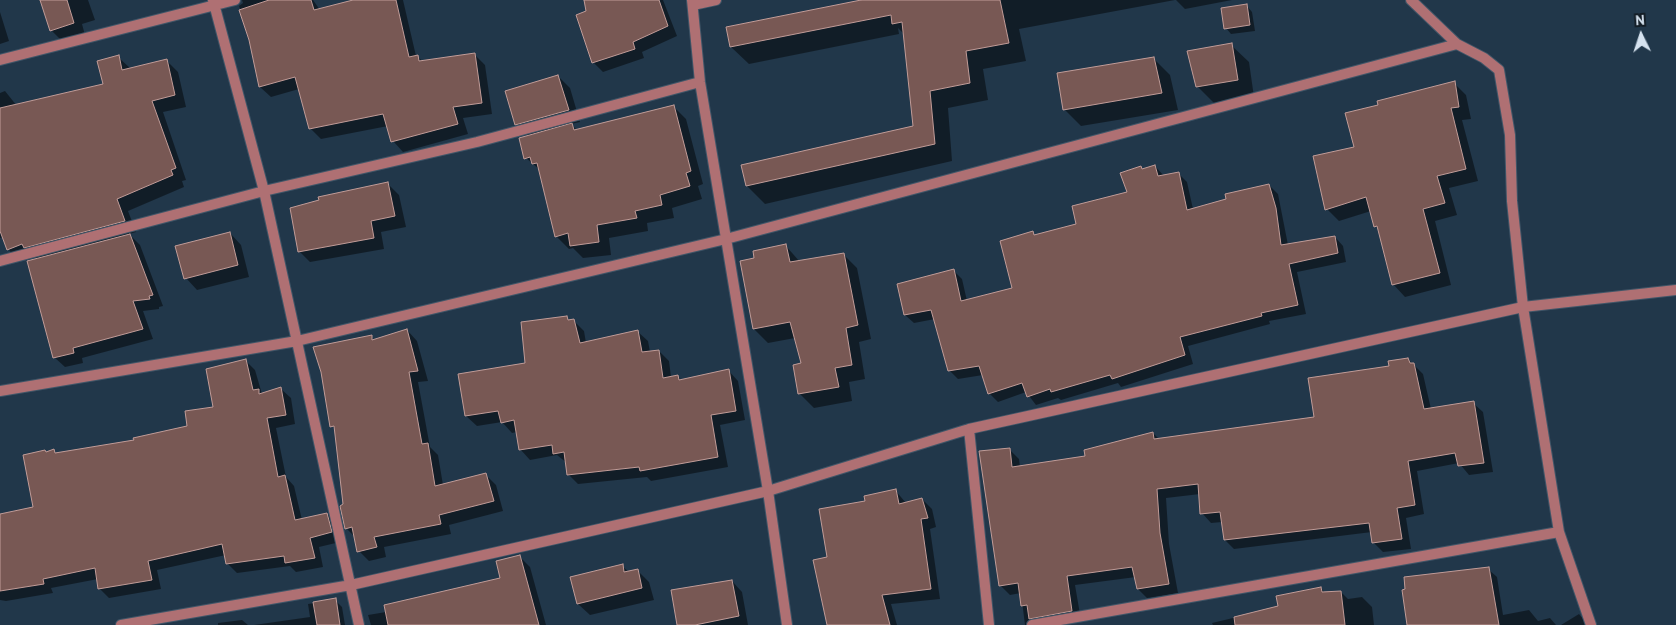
<!DOCTYPE html>
<style>
body{margin:0}
#map{position:relative;width:1676px;height:625px;overflow:hidden;background:#21374a;font-family:"PT Sans",sans-serif}
canvas{display:block}
.north{position:absolute;left:1616px;top:10px;width:50px;height:50px;-webkit-text-stroke:4px #131d26;paint-order:stroke;rotate:356deg;font-size:14px;font-weight:700;line-height:20px;text-align:center;color:#d5e2ef}
.north::after{content:'';display:block;margin:auto;width:18px;height:22px;background:#d5e2ef;clip-path:polygon(50% 0,100% 100%,50% 72%,0 100%)}
</style>
<div id="map">
<canvas width="1676" height="625"></canvas>
<div class="north">N</div>
</div>
<script>
const ctx = document.querySelector('canvas').getContext('2d');
ctx.lineJoin = 'round';
function fill(path, color) {
  ctx.fillStyle = color;
  ctx.fill(path, 'evenodd');
}
function poly(rows) {
  const path = new Path2D();
  for (const r of rows) {
    path.moveTo(r[0], r[1]);
    for (let i = 2; i < r.length; i += 2) path.lineTo(r[i], r[i + 1]);
  }
  return path;
}
function strokePath(path, color, width, dash) {
  ctx.strokeStyle = color;
  ctx.lineWidth = width;
  ctx.lineCap = dash ? 'butt' : 'round';
  ctx.setLineDash(dash || []);
  ctx.stroke(path);
}
fill(poly([
 [41,0,88,0,95,20,82,24,85,35,63,42,51,30],
 [242,0,313,0,320,10,358,0,403,0,416,56,423,61,475,55,485,65,492,114,463,118,468,134,403,152,393,141,388,126,321,139,310,128,299,89,271,97,260,87,251,40,239,6,243,3],
 [585,0,663,0,677,36,642,52,644,58,603,72,593,62],
 [867,0,1175,0,1019,29,1026,61,983,69,988,100,948,108,952,161,765,204,747,186,915,127,905,35,898,28,899,34,749,64,731,47],
 [1176,0,1232,0,1185,9],
 [1247,6,1252,12,1255,31,1231,34,1226,28],
 [0,12,9,41,0,44],
 [1231,45,1249,62,1254,97,1215,104,1198,87],
 [118,57,130,68,167,61,178,72,186,107,163,112,186,180,182,181,184,187,128,211,136,232,129,234,140,245,163,306,159,307,159,309,143,311,153,339,82,358,83,363,65,367,54,357,37,260,33,255,19,260,8,249,3,237,0,238,0,93,5,91,17,106,105,85],
 [1153,58,1170,75,1178,110,1081,126,1064,109],
 [558,76,570,88,580,122,571,124,578,131,674,107,686,119,703,184,698,186,702,199,672,208,674,218,647,223,648,231,609,238,611,255,583,258,573,248,569,249,557,237,540,170,526,158,528,137,516,124],
 [1454,83,1466,95,1471,119,1462,120,1478,181,1449,188,1457,215,1435,221,1451,285,1405,297,1393,284,1379,230,1375,226,1371,211,1339,221,1327,209,1379,105],
 [1155,166,1164,176,1178,173,1187,182,1193,209,1228,200,1269,185,1278,194,1288,245,1335,237,1343,246,1346,262,1297,272,1306,314,1269,321,1270,324,1188,346,1193,364,1121,387,1118,383,1061,400,1058,398,1036,405,1026,392,998,402,989,393,983,375,958,379,949,370,935,319,914,323,905,315,953,270,962,279,967,301,1014,289,1032,233,1035,236,1078,225,1128,193,1143,170],
 [388,184,399,195,406,227,381,232,384,249,310,262,299,251],
 [230,233,241,245,249,277,197,290,186,278],
 [786,246,800,262,843,254,857,268,871,339,859,342,865,379,849,382,852,401,814,408,800,394,802,364,795,338,768,343,754,329,755,259],
 [567,318,570,321,573,320,584,331,586,343,637,331,648,341,650,352,659,351,669,361,671,377,677,376,682,380,728,370,738,381,745,420,720,425,728,467,651,481,647,477,578,484,568,474,567,463,557,455,530,460,520,449,517,432,512,433,502,422,477,426,466,416,526,364],
 [407,330,417,341,428,381,418,382,430,447,438,455,443,485,486,475,496,485,503,511,449,525,451,534,384,547,386,557,369,561,359,551,355,537,346,528,336,430,332,426,371,337,375,340],
 [1408,359,1423,374,1431,409,1473,403,1483,412,1493,472,1469,475,1459,463,1417,471,1424,514,1406,518,1411,549,1383,552,1374,543,1372,532,1234,549,1225,540,1222,522,1211,523,1202,513,1200,494,1166,498,1169,544,1178,593,1147,598,1138,589,1136,577,1075,585,1081,620,1054,625,1025,625,1021,593,1010,595,1000,585,1009,449,1019,459,1020,467,1087,458,1153,433,1159,439,1315,418,1391,367],
 [245,360,255,370,262,394,281,389,291,398,295,424,276,428,286,477,294,486,302,520,327,514,337,524,340,542,319,547,323,567,296,572,290,566,237,573,227,563,226,555,157,570,161,589,109,598,99,588,98,579,51,588,53,593,6,601,0,600,0,516,34,508,47,453,54,451,57,454,136,441,188,427,215,408],
 [895,490,906,503,922,499,932,509,936,527,930,529,940,599,891,604,897,625,828,625,829,558,867,502],
 [520,557,530,567,546,625,371,625,368,615,386,612,501,579],
 [622,566,629,572,637,570,649,582,654,600,590,615,578,604],
 [1488,569,1497,577,1503,615,1529,610,1538,621,1550,618,1556,625,1409,625],
 [732,581,742,592,748,625,678,625],
 [1321,588,1325,593,1341,592,1348,599,1362,597,1372,607,1374,625,1213,625,1212,623,1279,607],
 [335,600,342,607,345,625,254,625,310,617,308,604],
 [1579,614,1588,625,1561,625],
 [242,620,248,625,218,625,218,623]
]), '#0007');
const building = poly([
 [40,0,67,0,74,23,50,31,40,0],
 [269,0,311,0,314,10,353,0,396,0,409,57,418,55,419,61,475,53,482,103,453,107,458,124,391,142,383,114,309,129,295,77,259,87,249,40,239,10,269,0],
 [584,0,659,0,668,26,633,42,635,49,592,63,576,15,586,11,584,0],
 [861,0,1000,0,1009,43,966,51,970,83,930,91,935,144,746,186,741,165,913,126,902,22,892,24,891,15,730,47,726,27,861,0],
 [1247,4,1250,25,1224,29,1221,8,1247,4],
 [1232,43,1238,80,1196,87,1187,51,1232,43],
 [119,55,122,70,167,59,175,95,152,101,176,168,171,170,173,175,117,199,125,221,24,248,22,244,7,250,0,231,0,108,103,84,97,61,119,55],
 [1154,57,1162,93,1063,110,1057,73,1154,57],
 [558,75,569,110,515,125,505,91,558,75],
 [1455,81,1459,107,1451,108,1466,169,1437,176,1445,203,1423,209,1440,273,1392,285,1377,226,1374,227,1366,197,1325,210,1313,156,1354,147,1345,113,1378,105,1377,101,1455,81],
 [674,105,691,171,686,173,690,186,660,195,662,205,635,211,637,218,597,225,599,242,570,246,568,233,555,237,537,163,532,164,530,157,524,159,519,138,572,123,574,130,674,105],
 [1155,165,1158,176,1179,172,1187,210,1226,199,1225,194,1269,184,1276,208,1281,245,1335,236,1338,253,1289,264,1298,305,1261,313,1262,316,1180,337,1185,355,1112,379,1110,375,1051,392,1050,389,1027,397,1022,383,988,394,979,366,948,371,931,310,904,315,897,284,954,269,961,301,1012,288,1000,241,1033,231,1034,235,1076,224,1072,206,1127,192,1120,173,1141,166,1142,169,1155,165],
 [388,182,395,216,371,221,374,238,298,252,290,208,319,200,318,197,388,182],
 [230,232,238,265,184,279,175,246,230,232],
 [130,234,153,295,149,296,150,299,133,301,143,329,73,348,74,353,53,358,27,261,130,234],
 [786,244,790,262,844,253,858,325,846,328,852,365,835,368,839,387,798,394,793,365,801,363,790,322,753,329,740,261,754,258,753,251,786,244],
 [567,316,568,320,574,319,580,343,638,330,642,352,659,350,663,378,678,375,679,380,729,369,736,411,711,415,718,457,640,471,639,467,567,475,564,452,553,454,552,445,519,450,514,420,501,423,498,411,465,416,458,374,525,363,521,322,567,316],
 [407,329,418,371,409,372,422,444,428,443,435,486,486,473,494,501,439,515,441,524,374,537,377,547,357,552,352,527,345,529,340,506,343,504,334,426,330,427,321,372,313,347,372,335,372,340,407,329],
 [1408,358,1410,363,1414,363,1424,409,1474,401,1484,463,1458,466,1455,453,1408,461,1415,505,1397,508,1402,539,1372,543,1369,523,1224,540,1220,512,1200,514,1198,484,1157,489,1160,533,1169,584,1137,589,1132,567,1067,576,1072,611,1029,619,1027,605,1021,606,1018,583,999,586,979,451,1010,448,1012,467,1085,456,1084,450,1153,432,1154,439,1314,417,1308,378,1389,366,1388,361,1408,358],
 [246,359,253,390,259,389,259,394,281,387,286,415,267,418,278,477,285,475,295,520,327,513,332,532,310,538,315,558,285,563,284,556,226,564,222,544,148,561,152,580,98,589,95,568,43,579,44,584,0,591,0,514,33,507,23,455,45,450,46,452,54,449,55,453,134,440,133,438,187,426,185,411,213,407,206,369,246,359],
 [896,489,899,504,922,498,928,518,921,519,931,589,882,595,890,625,827,625,813,560,827,557,819,509,865,501,864,496,896,489],
 [520,555,539,625,388,625,384,605,500,578,496,561,520,555],
 [623,564,624,572,638,569,642,588,577,604,570,577,623,564],
 [1489,567,1499,625,1407,625,1402,590,1405,589,1404,577,1489,567],
 [732,580,739,616,695,625,677,625,671,590,732,580],
 [1321,587,1322,592,1341,591,1345,625,1235,625,1234,617,1278,606,1276,596,1321,587],
 [336,598,340,625,317,625,313,602,336,598]
]);
fill(building, '#785854');
strokePath(building, '#c19c98', 1);
const minor = poly([
 [213,0,264,191,359,625],
 [692,0,700,82,768,491,787,625],
 [1411,0,1457,44,1484,58,1499,70,1510,135,1512,201,1523,307,1559,532,1591,625],
 [693,5,716,0],
 [0,60,235,0],
 [0,261,264,191,477,142,700,82],
 [0,391,297,341,726,239,1457,44],
 [969,429,989,625],
 [121,625,351,585,768,491,969,429,1523,307,1676,290],
 [1032,625,1559,532]
]);
strokePath(minor, '#415668', 12);
strokePath(minor, '#af7073', 10);
</script>
